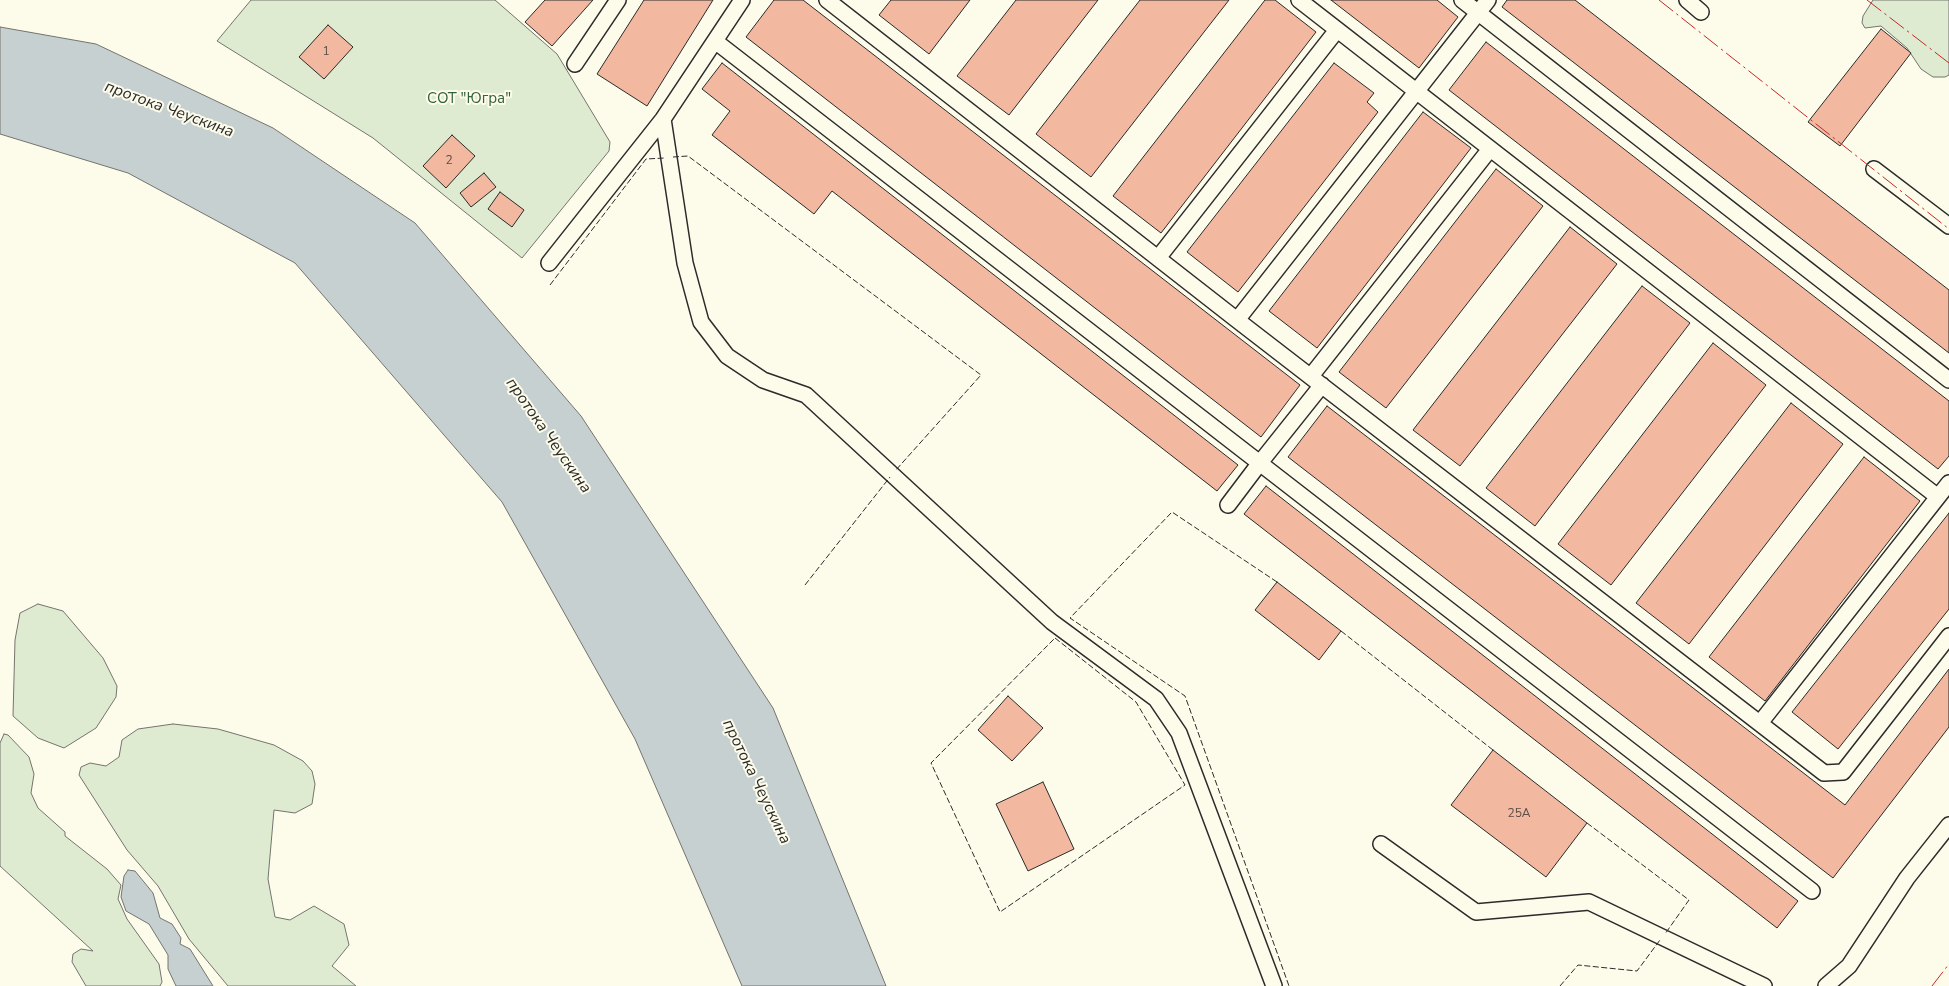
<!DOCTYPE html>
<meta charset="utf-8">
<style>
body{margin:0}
canvas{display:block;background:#fdfbea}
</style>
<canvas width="1949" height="986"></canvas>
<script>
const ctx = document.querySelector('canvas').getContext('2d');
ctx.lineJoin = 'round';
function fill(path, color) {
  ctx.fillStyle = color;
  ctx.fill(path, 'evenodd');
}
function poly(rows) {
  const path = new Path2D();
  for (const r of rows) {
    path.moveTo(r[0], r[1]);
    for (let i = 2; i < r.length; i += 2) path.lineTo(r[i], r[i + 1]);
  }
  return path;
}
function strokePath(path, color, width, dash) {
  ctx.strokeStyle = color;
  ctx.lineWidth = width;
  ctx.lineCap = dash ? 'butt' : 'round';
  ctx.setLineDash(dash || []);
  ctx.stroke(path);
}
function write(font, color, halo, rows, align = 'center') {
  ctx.font = font + ' "Nunito Sans",sans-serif';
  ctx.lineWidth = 4;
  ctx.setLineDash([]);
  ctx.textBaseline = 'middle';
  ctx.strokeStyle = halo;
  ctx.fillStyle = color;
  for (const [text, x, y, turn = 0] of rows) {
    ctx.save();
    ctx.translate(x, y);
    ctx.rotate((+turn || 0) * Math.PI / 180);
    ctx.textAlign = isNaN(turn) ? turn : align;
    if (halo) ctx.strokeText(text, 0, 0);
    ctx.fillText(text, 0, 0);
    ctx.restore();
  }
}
const green = poly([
 [251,0,495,0,557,54,610,142,609,151,522,258,373,138,217,41,251,0],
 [1873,0,1949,0,1949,75,1945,77,1933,77,1921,69,1907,48,1881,26,1865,28,1862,23,1863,16,1873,0],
 [38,604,63,611,103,658,117,686,116,697,96,728,64,748,38,738,13,716,15,640,20,613,38,604],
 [173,724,218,729,274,745,303,761,312,771,315,784,312,804,295,813,274,810,268,879,275,917,290,920,314,906,344,924,349,945,332,966,356,986,228,986,189,939,158,886,127,850,79,775,81,767,90,763,106,766,119,757,122,740,138,729,173,724],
 [4,734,8,735,29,757,34,774,31,793,38,808,65,832,65,836,107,869,121,885,118,899,127,919,159,964,162,982,160,986,86,986,72,962,73,954,81,949,93,951,0,866,0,743,4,734]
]);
fill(green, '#deebd1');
strokePath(green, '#74746e', 1);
const water = poly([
 [0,27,96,44,273,128,415,223,581,416,773,708,886,986,742,986,635,739,502,502,295,263,128,173,0,134,0,27],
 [128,870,135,871,153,893,160,918,172,924,181,938,180,944,190,949,213,986,176,986,168,969,168,955,149,924,126,911,121,897,124,876,128,870]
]);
fill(water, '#c7d0d0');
strokePath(water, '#74746e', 1);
const building = poly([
 [545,0,593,0,552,46,525,22,545,0],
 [644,0,713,0,647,106,597,74,644,0],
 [774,0,803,0,1300,385,1261,437,746,37,774,0],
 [891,0,970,0,929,54,879,15,891,0],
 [1016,0,1098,0,1009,115,957,76,1016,0],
 [1140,0,1229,0,1091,177,1036,134,1140,0],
 [1265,0,1275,0,1316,32,1161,233,1113,196,1265,0],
 [1331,0,1437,0,1458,17,1419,68,1331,0],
 [1507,0,1575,0,1949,290,1949,353,1502,7,1507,0],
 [328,25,353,47,324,79,299,57,328,25],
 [1881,29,1911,53,1840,146,1808,122,1881,29],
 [1486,42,1949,401,1949,456,1938,469,1449,90,1486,42],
 [722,63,1238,465,1217,491,832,191,814,214,712,135,730,111,702,89,722,63],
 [1334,63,1374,93,1367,102,1378,112,1238,292,1187,252,1334,63],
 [1423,112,1471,148,1317,348,1269,311,1423,112],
 [452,135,475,156,446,188,423,166,452,135],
 [1496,169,1543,206,1386,408,1339,372,1496,169],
 [484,173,496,187,471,207,460,193,484,173],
 [500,192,524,210,512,227,488,209,500,192],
 [1570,227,1617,264,1460,466,1413,430,1570,227],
 [1642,286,1690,323,1535,526,1486,488,1642,286],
 [1713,343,1766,385,1611,585,1558,544,1713,343],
 [1791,403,1843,444,1689,644,1636,603,1791,403],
 [1327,406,1845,805,1949,669,1949,727,1833,878,1288,457,1327,406],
 [1864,457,1920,501,1765,701,1709,657,1864,457],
 [1266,486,1798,901,1777,928,1244,514,1266,486],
 [1949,513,1949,609,1838,749,1792,712,1949,513],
 [1277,582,1341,631,1319,660,1255,610,1277,582],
 [1008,696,1043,728,1012,761,978,730,1008,696],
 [1493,750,1587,823,1546,877,1451,805,1493,750],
 [1043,782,1074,849,1028,871,996,804,1043,782]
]);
fill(building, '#f2b8a0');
strokePath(building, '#2b2b2b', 1);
const service = poly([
 [827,0,1237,320,1824,773,1843,772,1949,636],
 [1299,0,1938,497],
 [1462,0,1949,380],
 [1687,0,1701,12],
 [715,41,1812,891],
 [575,64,618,0],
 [663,119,685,263,701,322,727,356,763,380,806,395,1052,622,1156,699,1179,733,1274,986],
 [1874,169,1949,226],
 [1158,258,1337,30],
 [549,263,663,119,742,0],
 [1237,320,1488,0],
 [1311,376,1490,149],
 [1228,505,1259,464,1322,385],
 [1760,723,1949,483],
 [1381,844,1476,912,1589,902,1764,986],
 [1826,986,1849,966,1907,878,1949,825]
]);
strokePath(service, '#2b2b2b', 18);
strokePath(service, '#fdfbea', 15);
strokePath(poly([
 [673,157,688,156,981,375,895,471],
 [550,285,646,159,665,158],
 [1277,582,1172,512,1070,618,1185,696,1289,986],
 [805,585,890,477],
 [1341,631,1493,750],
 [1055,638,1136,702,1185,785,1000,912,931,763,1055,638],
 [1587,823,1689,900,1665,934],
 [1560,986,1578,965,1637,971,1660,940]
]), '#2b2b2b', 1, [6, 2.5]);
strokePath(poly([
 [1659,0,1949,229],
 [1867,0,1949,63],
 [1932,986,1949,964]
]), '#c62828', 1, [18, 4, 2.5, 4]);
write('12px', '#5d4e48', null, [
 ["1",326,52],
 ["2",449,161],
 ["25А",1519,814]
]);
write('15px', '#34623c', '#fdfbea', [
 ["СОТ \"Югра\"",469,99]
]);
write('italic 16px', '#2b2b2b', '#fdfbea', [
 ["протока Чеускина",169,110,20],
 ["протока Чеускина",548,436,55],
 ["протока Чеускина",756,782,64]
]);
</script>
